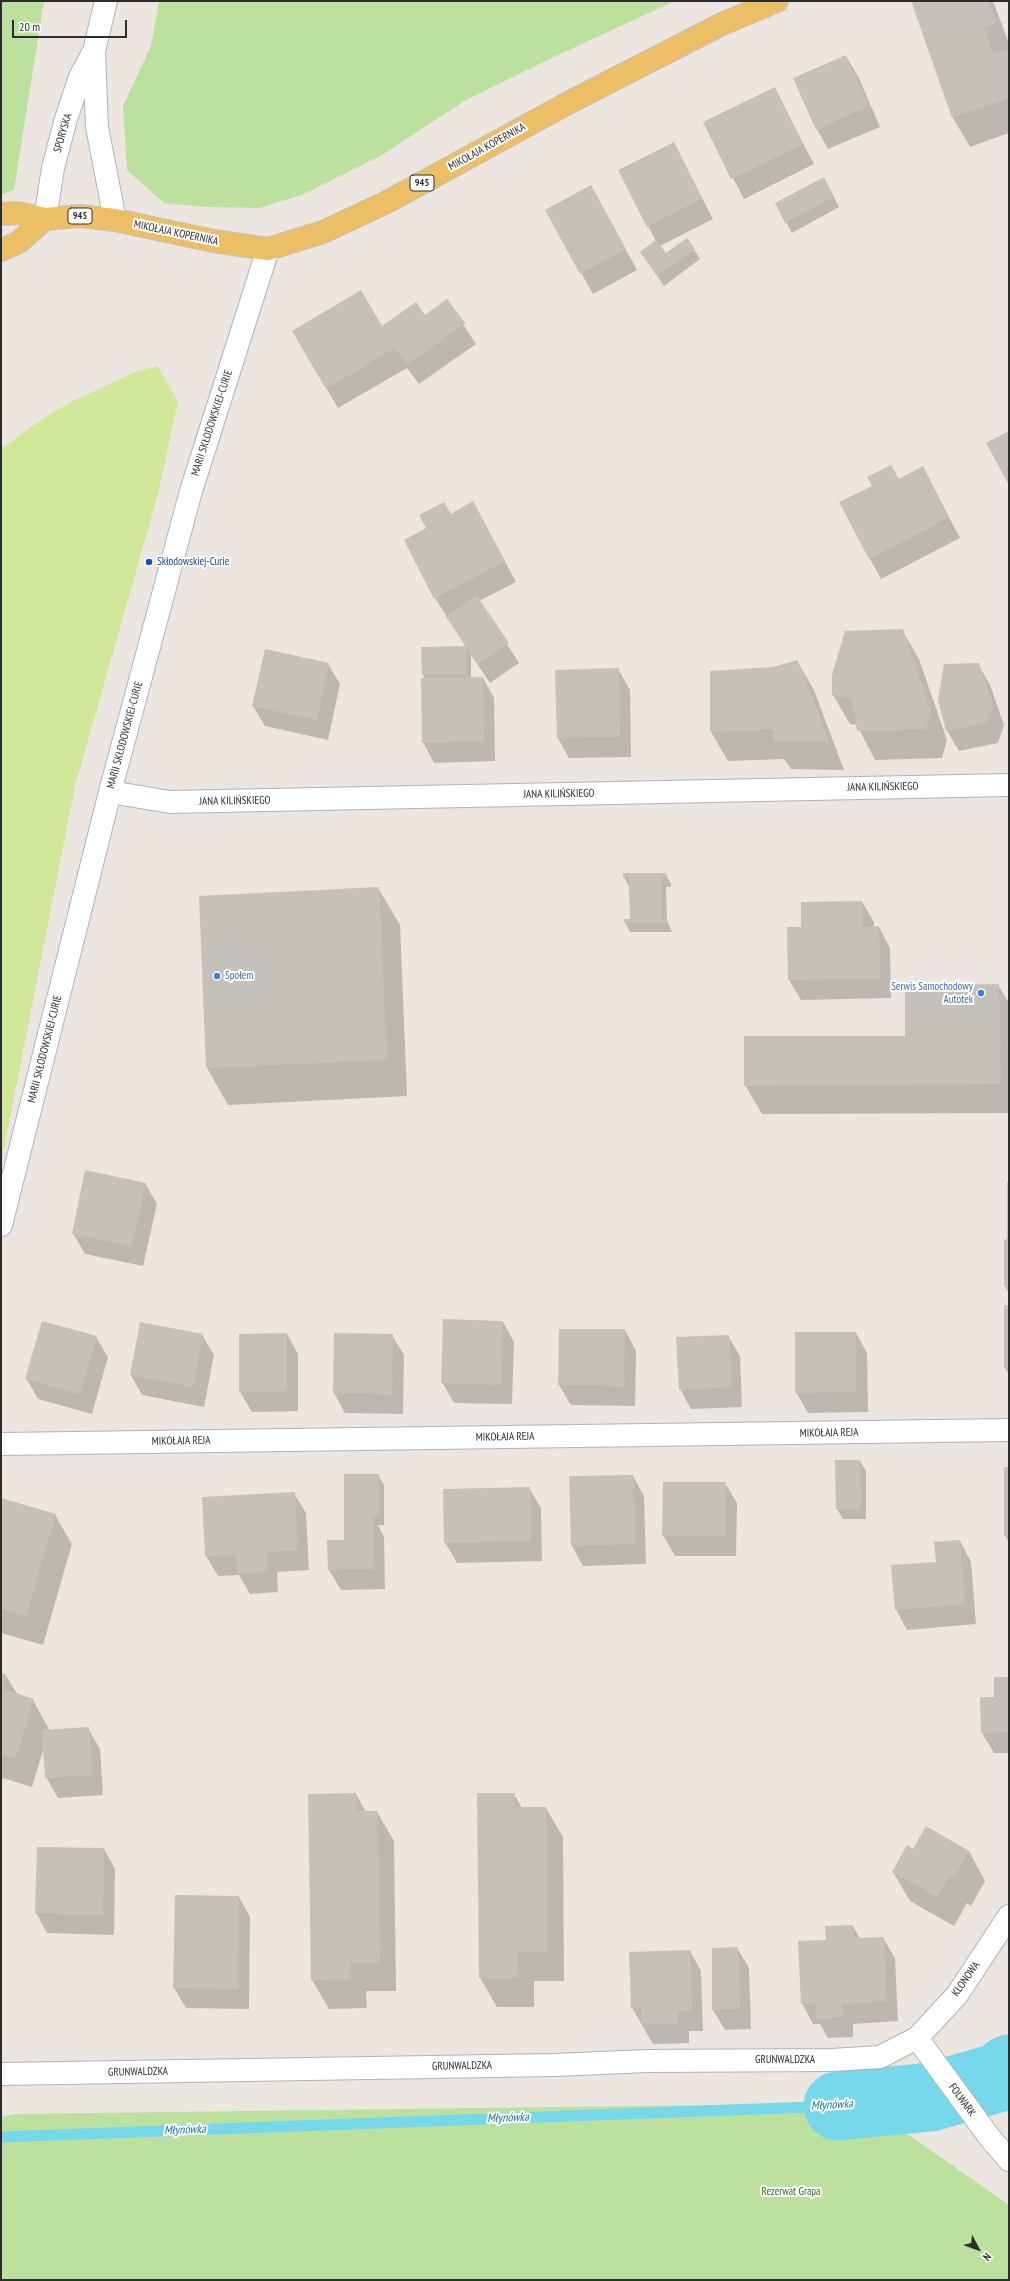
<!DOCTYPE html>
<meta charset="utf-8">
<style>
body{margin:0}
#map{position:relative;width:1010px;height:2281px;overflow:hidden;background:#ede5df;font-family:"PT Sans Narrow",sans-serif}
canvas{display:block}
.frame{position:absolute;inset:0;border:2px solid #2c2c2c;pointer-events:none}
.north{position:absolute;left:958px;top:2229px;width:40px;height:40px;-webkit-text-stroke:3px #fff;paint-order:stroke;rotate:131deg;font-size:11px;font-weight:700;line-height:16px;text-align:center;color:#2c2c2c}
.north::after{content:'';display:block;margin:auto;width:14px;height:18px;background:#2c2c2c;clip-path:polygon(50% 0,100% 100%,50% 72%,0 100%)}
.scale{position:absolute;left:12px;top:20px;width:115px;height:18px;box-sizing:border-box;border:2px solid #2c2c2c;border-top:0;padding-left:5px;font-size:12px;line-height:14px;white-space:nowrap;color:#2c2c2c;-webkit-text-stroke:3px #fff;paint-order:stroke}
</style>
<div id="map">
<canvas width="1010" height="2281"></canvas>
<div class="frame"></div>
<div class="north">N</div>
<div class="scale">20 m</div>
</div>
<script>
const ctx = document.querySelector('canvas').getContext('2d');
ctx.lineJoin = 'round';
function fill(path, color) {
  ctx.fillStyle = color;
  ctx.fill(path, 'evenodd');
}
function poly(rows) {
  const path = new Path2D();
  for (const r of rows) {
    path.moveTo(r[0], r[1]);
    for (let i = 2; i < r.length; i += 2) path.lineTo(r[i], r[i + 1]);
  }
  return path;
}
function strokePath(path, color, width, dash) {
  ctx.strokeStyle = color;
  ctx.lineWidth = width;
  ctx.lineCap = dash ? 'butt' : 'round';
  ctx.setLineDash(dash || []);
  ctx.stroke(path);
}
function write(font, color, halo, rows, align = 'center') {
  ctx.font = font + ' "PT Sans Narrow",sans-serif';
  ctx.lineWidth = 4;
  ctx.setLineDash([]);
  ctx.textBaseline = 'middle';
  ctx.strokeStyle = halo;
  ctx.fillStyle = color;
  for (const [text, x, y, turn = 0] of rows) {
    ctx.save();
    ctx.translate(x, y);
    ctx.rotate((+turn || 0) * Math.PI / 180);
    ctx.textAlign = isNaN(turn) ? turn : align;
    if (halo) ctx.strokeText(text, 0, 0);
    ctx.fillText(text, 0, 0);
    ctx.restore();
  }
}
fill(poly([
 [1,1,44,1,14,190,1,195],
 [159,1,675,1,558,55,466,100,382,155,304,194,260,208,207,207,164,203,127,170,123,106,151,46],
 [863,2103,1009,2205,1009,2280,1,2280,1,2117,15,2114]
]), '#bce19e');
fill(poly([
 [157,366,178,401,158,494,75,786,1,1164,1,449,45,417,73,401,135,372]
]), '#cfe89a');
fill(poly([
 [912,1,993,1,1009,44,1009,133,970,147,953,118],
 [846,56,858,76,880,127,828,149,817,129],
 [774,88,814,164,744,199,704,123],
 [674,144,713,219,660,246,665,254,687,239,700,259,664,286,641,252,656,241,648,226],
 [830,189,839,207,792,233,776,204],
 [602,206,637,270,593,294,546,210],
 [447,300,476,344,419,384,407,368,338,408,293,331,382,328,424,317],
 [923,468,960,538,881,579,870,559,899,480],
 [473,503,516,582,479,601,519,663,490,683,471,655,471,678,483,678,494,698,495,761,434,763,423,742,425,679,423,675,466,647,435,598,451,515],
 [902,630,919,659,947,740,942,758,875,760,857,725,850,724,833,695],
 [797,661,814,690,844,770,791,769,784,759,728,761,711,732,711,672,773,668],
 [328,664,340,684,328,740,265,726,253,706],
 [978,664,990,685,1004,725,998,743,959,751,947,731],
 [618,669,630,690,631,757,569,758,558,738],
 [666,874,671,884,671,887,666,887,667,920,672,932,630,932,625,922,631,920,629,887,624,877],
 [378,888,400,925,407,1096,228,1105,207,1068,200,897],
 [862,902,874,922,874,927,879,927,890,948,891,998,801,1000,789,980,802,928],
 [998,985,1009,1003,1009,1113,762,1114,745,1085,745,1037,906,1036],
 [145,1183,157,1204,143,1266,85,1254,73,1233],
 [1009,1183,1009,1293,1005,1286,1008,1240],
 [1009,1306,1009,1374,1005,1368],
 [503,1322,514,1342,512,1404,454,1403,442,1382],
 [141,1323,202,1335,214,1355,204,1407,142,1395,131,1375],
 [625,1330,636,1351,635,1406,571,1405,559,1385],
 [856,1333,867,1353,868,1412,808,1413,796,1392],
 [287,1334,298,1354,298,1411,252,1412,240,1392],
 [335,1334,392,1335,404,1355,403,1414,345,1413,334,1393],
 [728,1336,740,1356,742,1407,691,1409,680,1389],
 [96,1337,108,1357,92,1414,38,1399,26,1378],
 [860,1461,866,1471,866,1519,843,1519,837,1509],
 [1009,1468,1009,1543,1005,1535],
 [378,1475,384,1485,384,1525,378,1525,384,1537,385,1589,341,1590,329,1570],
 [633,1476,644,1496,646,1564,583,1566,572,1546],
 [725,1483,737,1503,736,1556,675,1556,663,1535],
 [529,1488,541,1508,542,1561,457,1563,445,1542],
 [294,1493,306,1513,309,1570,277,1572,278,1592,250,1594,239,1575,218,1576,206,1556,203,1498],
 [1,1499,55,1515,72,1544,43,1645,1,1633],
 [960,1541,971,1562,976,1624,907,1630,896,1609,937,1562],
 [1,1674,6,1676,18,1695,33,1700,50,1731,88,1728,100,1749,103,1795,58,1798,46,1777,44,1747,32,1787,3,1778,1,1784],
 [995,1678,1009,1678,1009,1753,994,1753,982,1733,995,1698],
 [356,1794,366,1812,377,1812,394,1841,396,1991,366,1991,367,2008,329,2009,312,1980],
 [514,1794,522,1808,546,1808,563,1837,564,1981,534,1981,534,2007,497,2007,480,1978],
 [38,1848,104,1849,115,1869,114,1935,47,1933,36,1913],
 [913,1850,969,1851,985,1881,971,1906,967,1903,954,1926,910,1901,893,1872],
 [239,1897,250,1917,249,2009,186,2008,174,1988],
 [853,1926,860,1939,883,1938,895,1958,898,2021,853,2024,853,2037,828,2038,820,2024,813,2024,802,2003,827,1941],
 [737,1948,749,1968,751,2029,725,2030,713,2010,713,1949],
 [690,1951,701,1971,703,2031,689,2031,689,2043,653,2044,632,2008]
]), '#0003');
strokePath(poly([
 [1,2137,838,2106]
]), '#76d8ea', 11);
strokePath(poly([
 [838,2106,930,2097,1001,2077,1009,2069]
]), '#76d8ea', 69);
fill(poly([
 [911,1,988,1,996,23,984,27,993,54,1009,49,1009,98,952,118],
 [846,55,869,106,816,130,793,78],
 [775,87,803,144,731,179,703,122],
 [674,142,702,198,647,227,618,170],
 [824,177,834,197,785,223,775,203],
 [591,185,626,249,580,274,545,210],
 [687,238,695,249,657,276,640,252,656,240,666,253],
 [361,290,382,326,416,302,425,315,447,299,465,323,407,365,395,348,326,389,292,331],
 [1009,431,1009,485,986,443],
 [891,465,899,479,923,466,949,517,869,559,839,502,872,486,867,477],
 [473,501,505,561,434,599,404,540,426,528,419,515,444,502,451,514],
 [477,596,509,643,478,664,446,617],
 [903,629,931,711,926,729,857,731,852,699,832,695,832,675,845,631],
 [466,646,466,674,422,675,421,647],
 [265,649,329,663,317,720,252,706],
 [797,660,829,741,773,741,774,729,710,732,710,671,773,667],
 [979,663,993,704,986,723,946,731,938,700,944,664],
 [619,668,620,737,557,738,555,670],
 [483,677,484,741,422,743,421,678],
 [623,873,666,873,666,877,661,877,661,918,667,919,667,922,624,923,624,919,630,919,629,877,623,877],
 [379,887,387,1060,206,1068,199,896],
 [862,901,863,927,879,926,880,978,788,980,787,927,801,927,801,902],
 [999,984,1001,1084,744,1086,744,1036,905,1036,905,986],
 [85,1170,146,1183,132,1246,72,1234],
 [1007,1182,1009,1182,1009,1286,1004,1286,1004,1240,1007,1239],
 [1004,1305,1009,1305,1009,1368,1004,1368],
 [443,1319,503,1321,501,1385,441,1383],
 [42,1321,97,1336,80,1394,25,1379],
 [140,1322,203,1334,193,1387,130,1375],
 [559,1329,625,1329,624,1386,558,1385],
 [795,1332,856,1332,856,1392,795,1393],
 [287,1333,287,1391,239,1392,239,1334],
 [334,1333,393,1334,392,1394,333,1393],
 [729,1335,731,1387,679,1390,676,1337],
 [835,1460,860,1460,861,1509,836,1510],
 [1004,1467,1009,1467,1009,1536,1004,1536],
 [344,1474,379,1474,379,1515,373,1516,374,1569,328,1570,327,1540,344,1540],
 [633,1475,635,1544,571,1546,569,1476],
 [663,1482,726,1482,725,1536,662,1536],
 [530,1487,531,1541,444,1543,443,1489],
 [295,1492,298,1550,266,1552,267,1572,238,1574,236,1555,205,1556,202,1497],
 [1,1498,56,1514,26,1616,1,1609],
 [960,1540,965,1604,895,1610,891,1565,936,1562,934,1542],
 [1,1673,7,1675,3,1689,34,1699,15,1758,1,1754],
 [994,1677,1009,1677,1008,1732,981,1733,980,1697,994,1697],
 [89,1727,92,1775,45,1778,42,1730],
 [356,1793,357,1811,377,1811,380,1962,350,1962,350,1979,311,1980,308,1794],
 [477,1793,515,1793,515,1807,546,1807,547,1952,517,1952,518,1978,479,1978],
 [926,1826,969,1851,954,1877,950,1875,937,1897,892,1872,907,1845,913,1849],
 [37,1847,104,1848,103,1915,35,1913],
 [175,1895,239,1896,238,1989,173,1988],
 [853,1925,854,1938,884,1937,886,2001,842,2004,842,2017,816,2019,815,2003,801,2004,798,1941,826,1940,825,1926],
 [738,1947,740,2009,712,2010,712,1948],
 [690,1950,692,2011,678,2011,678,2023,641,2024,641,2008,631,2008,629,1952]
]), '#c6c0ba');
const minor = poly([
 [94,53,97,127,115,220],
 [45,219,53,168,66,119,80,77,94,51,106,1],
 [110,792,170,802,1009,785],
 [1,1225,110,792,191,491,268,249],
 [1,1444,1009,1430],
 [917,2038,990,2138,1009,2160],
 [1,2074,555,2065,647,2061,832,2060,880,2057,917,2038,957,1995,1009,1916]
]);
const major = poly([
 [1,214,17,213,45,219,80,216,115,220,213,241,268,249,323,232,387,202,570,102,722,24,777,1],
 [1,250,19,242,45,219]
]);
strokePath(minor, '#afb3bc', 24);
strokePath(major, '#c4c4c4', 24);
strokePath(minor, '#fff', 22);
strokePath(major, '#ecbe65', 22);
for (const [x, y, r, color] of [
 [149,562,4,"#1a4fb4"],
 [217,976,4,"#3f7fe0"],
 [981,993,4,"#3f7fe0"]
]) {
  const dot = new Path2D();
  dot.arc(x, y, r, 0, 2 * Math.PI);
  ctx.fillStyle = color;
  ctx.fill(dot);
  strokePath(dot, '#fff', 1.5);
}
for (const [x, y, w] of [
 [422,183,24],
 [80,216,24]
]) {
  const box = new Path2D();
  box.roundRect(x - w / 2, y - 8, w, 16, 3);
  ctx.fillStyle = '#fff';
  ctx.fill(box);
  strokePath(box, '#2c2c2c', 1);
}
write('bold 10px', '#2c2c2c', null, [
 ["945",422,183],
 ["945",80,216]
]);
write('11px', '#2c2c2c', '#fff', [
 ["SPORYSKA",63,133,-74],
 ["MIKOŁAJA KOPERNIKA",487,147,-29],
 ["MIKOŁAJA KOPERNIKA",176,233,12],
 ["MARII SKŁODOWSKIEJ-CURIE",212,423,-72],
 ["MARII SKŁODOWSKIEJ-CURIE",125,735,-75],
 ["JANA KILIŃSKIEGO",883,787,-1],
 ["JANA KILIŃSKIEGO",559,794,-1],
 ["JANA KILIŃSKIEGO",235,801,-1],
 ["MARII SKŁODOWSKIEJ-CURIE",45,1049,-76],
 ["MIKOŁAJA REJA",829,1433,-1],
 ["MIKOŁAJA REJA",505,1437,-1],
 ["MIKOŁAJA REJA",181,1441,-1],
 ["KLONOWA",966,1979,-55],
 ["GRUNWALDZKA",785,2060],
 ["GRUNWALDZKA",462,2066,-1],
 ["GRUNWALDZKA",138,2072,-1],
 ["FOLWARK",962,2100,54]
]);
write('11px', '#164399', '#fff', [
 ["Skłodowskiej-Curie",157,562]
], 'left');
write('11px', '#366cbe', '#fff', [
 ["Społem",225,976],
 ["Serwis Samochodowy",973,987,"right"],
 ["Autotek",973,1000,"right"]
], 'left');
write('11px', '#35671d', '#fff', [
 ["Rezerwat Grapa",791,2192]
]);
write('italic 12px', '#137999', '#fff', [
 ["Młynówka",832,2105,-3],
 ["Młynówka",508,2118,-2],
 ["Młynówka",185,2130,-2]
]);
</script>
